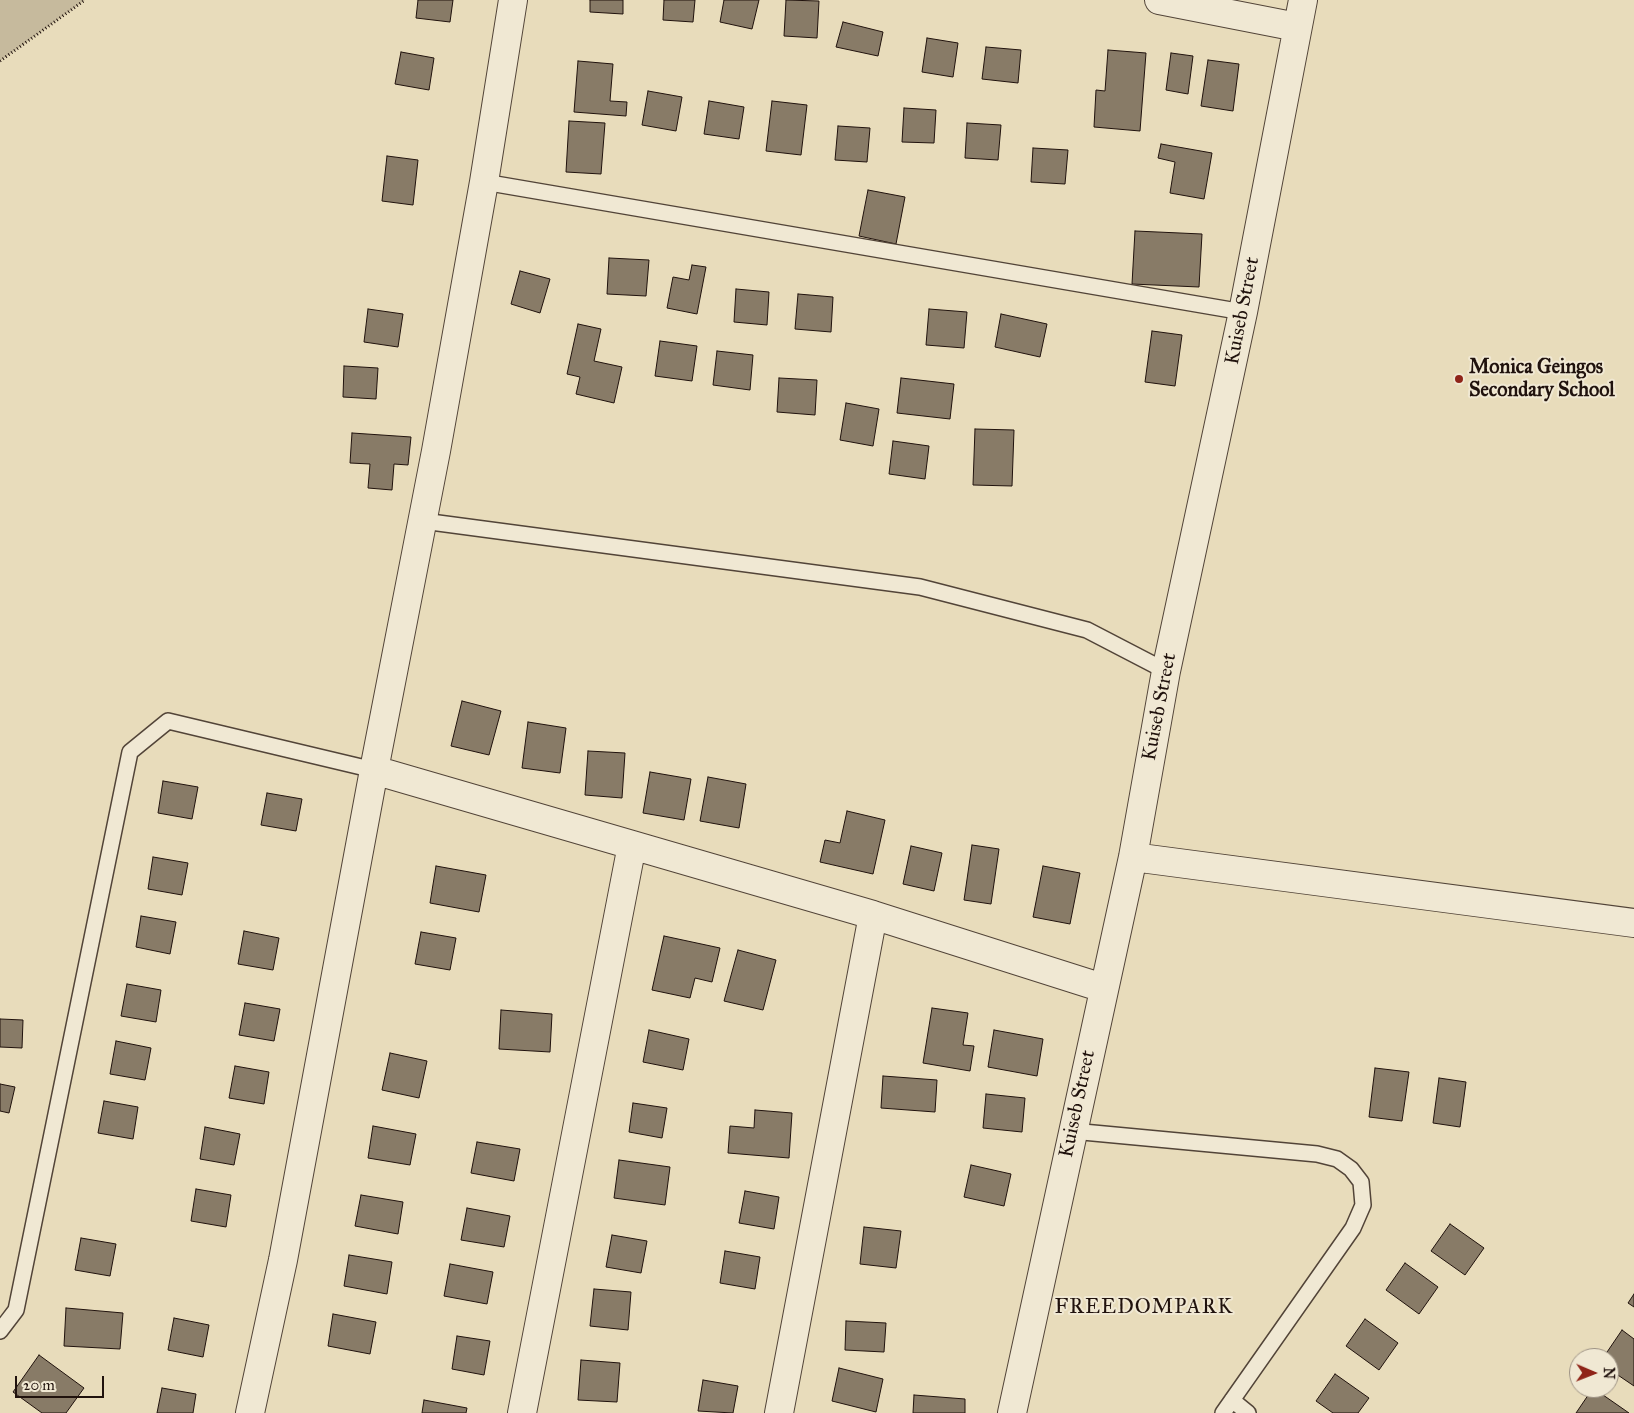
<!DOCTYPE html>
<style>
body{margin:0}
#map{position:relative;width:1634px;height:1413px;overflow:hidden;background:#e8dcbb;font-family:"IM FELL Great Primer",serif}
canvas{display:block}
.north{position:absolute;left:1569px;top:1348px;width:50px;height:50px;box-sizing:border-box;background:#f0e8d3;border:1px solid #9d9284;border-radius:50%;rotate:91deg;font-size:14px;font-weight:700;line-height:20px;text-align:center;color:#20120d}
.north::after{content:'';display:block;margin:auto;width:18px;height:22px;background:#8f2418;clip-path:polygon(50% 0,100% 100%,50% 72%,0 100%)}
.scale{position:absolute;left:15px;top:1376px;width:89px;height:22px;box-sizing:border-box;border:2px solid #20120d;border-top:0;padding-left:6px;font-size:15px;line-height:18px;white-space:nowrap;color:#20120d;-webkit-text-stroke:4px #f0e8d3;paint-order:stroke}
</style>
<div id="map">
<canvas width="1634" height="1413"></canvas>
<div class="north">N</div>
<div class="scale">20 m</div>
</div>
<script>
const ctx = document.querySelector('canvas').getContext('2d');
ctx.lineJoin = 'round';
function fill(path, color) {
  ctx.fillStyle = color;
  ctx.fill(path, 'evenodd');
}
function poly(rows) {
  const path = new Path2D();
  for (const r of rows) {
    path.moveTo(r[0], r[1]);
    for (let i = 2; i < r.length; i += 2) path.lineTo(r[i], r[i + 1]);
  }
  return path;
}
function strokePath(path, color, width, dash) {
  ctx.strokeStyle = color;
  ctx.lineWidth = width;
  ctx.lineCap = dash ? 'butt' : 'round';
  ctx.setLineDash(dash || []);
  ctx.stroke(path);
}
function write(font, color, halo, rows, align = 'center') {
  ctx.font = font + ' "IM FELL Great Primer",serif';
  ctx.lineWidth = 4;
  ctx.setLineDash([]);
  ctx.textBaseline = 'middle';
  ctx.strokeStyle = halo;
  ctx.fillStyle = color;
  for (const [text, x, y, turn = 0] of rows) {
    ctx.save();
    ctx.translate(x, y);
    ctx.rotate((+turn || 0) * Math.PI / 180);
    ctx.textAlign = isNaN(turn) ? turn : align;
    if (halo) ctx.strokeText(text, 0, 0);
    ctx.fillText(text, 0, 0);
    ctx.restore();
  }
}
fill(poly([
 [0,0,85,0,0,61]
]), '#c6ba9d');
const building = poly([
 [418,0,453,0,450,22,416,18,418,0],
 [590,0,623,0,623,14,590,12,590,0],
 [664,0,695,0,693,22,663,20,664,0],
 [724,0,759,0,752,29,720,22,724,0],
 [786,0,819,1,817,38,784,36,786,0],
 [843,22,883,32,878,56,836,47,843,22],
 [927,38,958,43,953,77,922,72,927,38],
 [986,47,1021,50,1018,83,982,79,986,47],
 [1108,50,1146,53,1140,131,1094,127,1096,90,1105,91,1108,50],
 [401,52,434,58,429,90,395,84,401,52],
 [1171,53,1193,56,1188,94,1166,90,1171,53],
 [1208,60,1239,64,1233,111,1201,106,1208,60],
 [578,61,613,64,610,101,627,102,626,116,574,112,578,61],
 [648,91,682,97,676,131,642,125,648,91],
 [709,101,744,107,739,139,704,134,709,101],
 [772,101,807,105,801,155,766,151,772,101],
 [904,108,936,110,934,143,902,142,904,108],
 [569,121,605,123,601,174,566,172,569,121],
 [967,123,1001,125,998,160,965,158,967,123],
 [838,126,870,128,867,162,835,160,838,126],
 [1161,144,1212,153,1204,199,1170,193,1175,162,1158,158,1161,144],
 [1033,148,1068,150,1065,184,1031,182,1033,148],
 [387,156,418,160,413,205,382,201,387,156],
 [868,190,905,197,896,244,859,236,868,190],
 [1135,231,1202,234,1199,287,1132,284,1135,231],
 [609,258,649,260,646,296,607,294,609,258],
 [692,265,706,267,697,314,667,308,673,277,689,280,692,265],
 [520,271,550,279,540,313,511,304,520,271],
 [736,289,769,292,767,325,734,322,736,289],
 [798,294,833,297,831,332,795,329,798,294],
 [368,309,403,314,398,347,364,342,368,309],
 [929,309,967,312,964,348,926,345,929,309],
 [1001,314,1047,324,1040,357,995,347,1001,314],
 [578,324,601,329,594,361,622,367,614,403,576,394,580,377,567,374,578,324],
 [1152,331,1182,335,1175,386,1145,382,1152,331],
 [660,341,697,346,692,381,655,376,660,341],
 [717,351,753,355,750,390,713,385,717,351],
 [344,366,378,368,376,399,343,397,344,366],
 [779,378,817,380,815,415,777,412,779,378],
 [901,378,954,384,950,419,897,413,901,378],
 [846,403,879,409,873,446,840,440,846,403],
 [975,429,1014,430,1012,486,973,485,975,429],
 [352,433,411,437,408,465,394,464,392,490,368,488,370,464,350,463,352,433],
 [893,441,929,446,925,479,889,474,893,441],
 [462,701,501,711,489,755,451,746,462,701],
 [528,722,566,728,560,773,522,768,528,722],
 [588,751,625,753,622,798,585,795,588,751],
 [650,772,691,779,684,820,643,813,650,772],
 [708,777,746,784,739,828,700,821,708,777],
 [163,781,198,787,192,819,158,813,163,781],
 [267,793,302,799,296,831,261,825,267,793],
 [847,811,885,820,873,874,820,862,825,840,840,843,847,811],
 [972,845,999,849,991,904,964,900,972,845],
 [911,846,942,853,934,891,903,884,911,846],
 [153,857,188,863,182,895,148,889,153,857],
 [436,866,486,875,479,912,430,903,436,866],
 [1043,866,1080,873,1070,924,1033,917,1043,866],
 [141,916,176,922,170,954,136,947,141,916],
 [244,931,279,938,273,970,238,964,244,931],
 [421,932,456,938,450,970,415,964,421,932],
 [664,936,720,948,712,982,695,978,690,998,652,990,664,936],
 [738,950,776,960,763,1010,724,1001,738,950],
 [127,984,161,990,156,1022,121,1016,127,984],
 [245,1003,280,1009,274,1041,239,1035,245,1003],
 [932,1008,968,1013,963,1045,974,1046,970,1071,923,1063,932,1008],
 [501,1010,552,1014,550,1052,499,1049,501,1010],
 [0,1019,23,1020,22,1048,0,1047,0,1019],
 [649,1030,689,1039,683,1070,643,1062,649,1030],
 [994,1030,1043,1039,1037,1076,988,1067,994,1030],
 [116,1041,151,1048,145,1080,110,1074,116,1041],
 [390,1053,427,1061,419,1098,382,1090,390,1053],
 [235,1066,269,1072,264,1104,229,1098,235,1066],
 [1375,1068,1409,1072,1402,1121,1369,1117,1375,1068],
 [883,1076,937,1080,935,1112,881,1108,883,1076],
 [1439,1078,1466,1082,1460,1127,1433,1123,1439,1078],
 [0,1084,15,1087,9,1113,0,1111,0,1084],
 [986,1094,1025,1098,1022,1132,983,1128,986,1094],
 [104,1101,138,1107,133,1139,98,1133,104,1101],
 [633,1103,667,1108,662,1138,629,1132,633,1103],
 [755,1110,792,1113,789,1158,728,1153,730,1126,754,1128,755,1110],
 [373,1126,416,1134,410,1165,368,1158,373,1126],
 [205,1127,240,1134,234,1165,200,1159,205,1127],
 [477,1142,520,1149,514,1181,471,1173,477,1142],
 [619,1160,670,1167,665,1205,614,1198,619,1160],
 [971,1165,1011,1174,1004,1206,964,1197,971,1165],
 [196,1189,231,1195,226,1227,191,1221,196,1189],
 [745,1191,779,1197,774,1229,739,1223,745,1191],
 [361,1195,403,1202,398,1234,355,1226,361,1195],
 [467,1208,510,1216,504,1247,461,1240,467,1208],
 [1450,1224,1484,1248,1465,1275,1431,1251,1450,1224],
 [864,1227,901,1231,896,1268,860,1264,864,1227],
 [612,1235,647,1241,641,1273,606,1267,612,1235],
 [81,1238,116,1244,110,1276,75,1270,81,1238],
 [725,1251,760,1257,755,1289,720,1283,725,1251],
 [349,1255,392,1262,387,1294,344,1286,349,1255],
 [1405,1263,1438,1287,1419,1314,1386,1290,1405,1263],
 [450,1264,493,1272,487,1304,444,1296,450,1264],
 [594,1289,631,1292,628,1330,590,1326,594,1289],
 [1634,1294,1634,1307,1628,1303,1634,1294],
 [66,1308,123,1313,120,1349,64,1346,66,1308],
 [333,1314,376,1322,370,1354,328,1346,333,1314],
 [174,1318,209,1325,203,1357,168,1350,174,1318],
 [1365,1319,1398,1343,1379,1370,1346,1346,1365,1319],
 [846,1321,886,1323,884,1352,845,1350,846,1321],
 [1622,1330,1634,1339,1634,1386,1609,1369,1609,1358,1603,1358,1622,1330],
 [457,1336,490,1341,484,1375,452,1369,457,1336],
 [39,1355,84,1388,66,1413,42,1413,13,1392,39,1355],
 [581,1360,620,1363,617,1402,578,1400,581,1360],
 [839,1368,883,1379,876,1412,832,1401,839,1368],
 [1335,1374,1369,1398,1358,1413,1333,1413,1316,1401,1335,1374],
 [703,1380,738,1386,733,1413,698,1411,703,1380],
 [162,1388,196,1394,193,1413,157,1413,162,1388],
 [1593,1388,1629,1413,1576,1413,1593,1388],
 [914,1395,965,1399,965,1413,913,1413,914,1395],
 [424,1400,467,1408,466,1413,422,1413,424,1400]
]);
fill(building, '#887b67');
strokePath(building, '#20120d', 1);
const service = poly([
 [484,182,1243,312],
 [423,521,920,587,1087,630,1166,671],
 [1072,1131,1317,1154,1337,1159,1351,1169,1361,1182,1363,1205,1353,1228,1223,1413],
 [0,1331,16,1310,130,752,168,721,374,770],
 [1232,1400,1248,1413]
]);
const minor = poly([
 [1159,0,1297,27],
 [374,770,873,915,1103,988],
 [1133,857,1634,923],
 [250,1413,283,1260,374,770,436,451,484,182,513,0],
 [522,1413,632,845],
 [779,1413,873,915],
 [1012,1413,1133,857,1166,671,1243,312,1303,0]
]);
strokePath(service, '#524438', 18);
strokePath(minor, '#524438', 30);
strokePath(poly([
 [0,61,85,0]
]), '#20120d', 3, [1, 2.5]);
strokePath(service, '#f0e8d3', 15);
strokePath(minor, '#f0e8d3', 28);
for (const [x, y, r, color] of [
 [1459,379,5,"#8f2418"]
]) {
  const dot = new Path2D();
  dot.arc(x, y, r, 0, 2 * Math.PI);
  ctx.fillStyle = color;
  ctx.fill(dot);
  strokePath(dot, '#f0e8d3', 2);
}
write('20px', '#20120d', '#f0e8d3', [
 ["Kuiseb Street",1243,311,-79],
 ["Kuiseb Street",1160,707,-79],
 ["Kuiseb Street",1078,1104,-78]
]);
write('bold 20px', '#20120d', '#f0e8d3', [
 ["Monica Geingos",1469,368],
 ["Secondary School",1469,391]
], 'left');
ctx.letterSpacing = '1px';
write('21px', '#20120d', '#f0e8d3', [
 ["FREEDOMPARK",1144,1308]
]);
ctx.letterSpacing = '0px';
</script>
